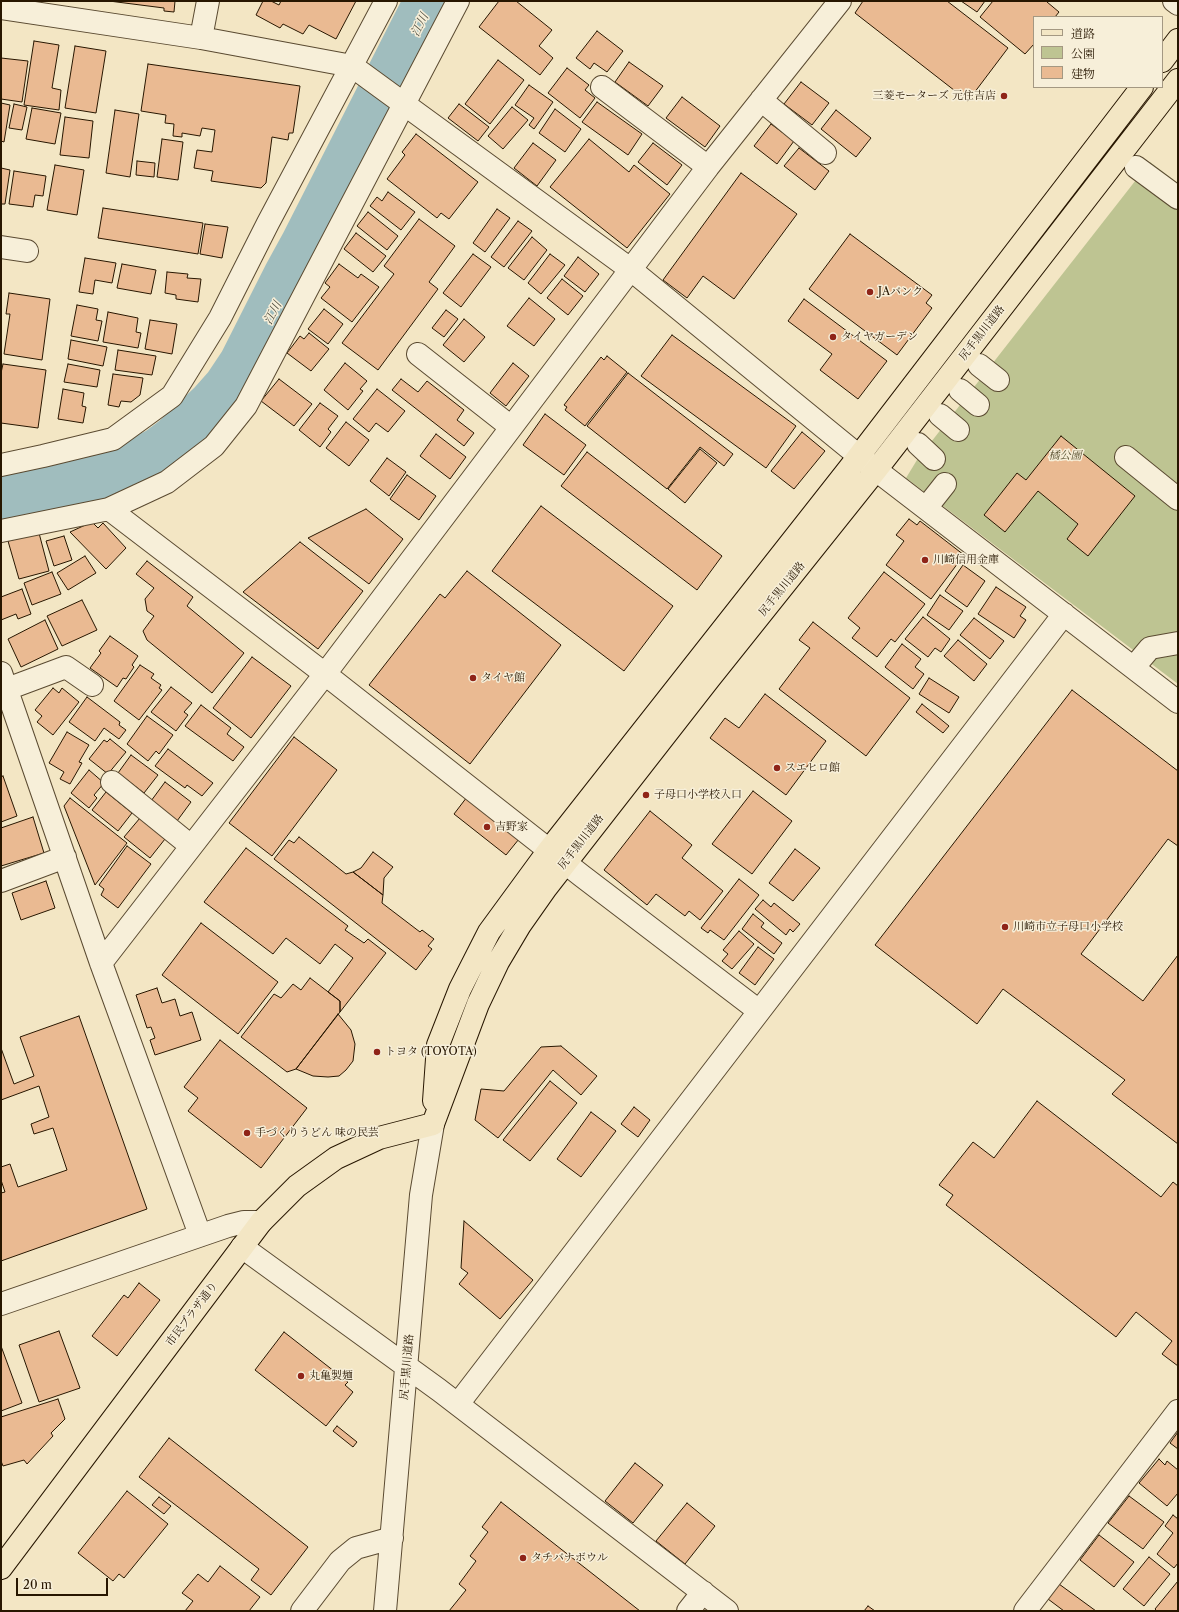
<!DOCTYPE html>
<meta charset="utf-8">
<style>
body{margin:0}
#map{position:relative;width:1179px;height:1612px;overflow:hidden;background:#f3e6c4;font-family:"Libre Caslon Text","Noto Serif JP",serif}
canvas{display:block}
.frame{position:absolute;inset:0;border:2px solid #271600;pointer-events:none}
.legend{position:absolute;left:1033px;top:16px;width:130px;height:72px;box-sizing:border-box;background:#f7efd9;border:1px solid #a49882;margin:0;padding:5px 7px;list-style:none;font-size:12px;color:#271600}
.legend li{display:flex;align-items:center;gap:8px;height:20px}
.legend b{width:20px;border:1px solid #a49882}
.scale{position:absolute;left:16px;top:1578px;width:92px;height:18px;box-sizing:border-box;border:2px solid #271600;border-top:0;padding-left:5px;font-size:12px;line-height:14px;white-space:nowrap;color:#271600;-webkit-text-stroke:3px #f7efd9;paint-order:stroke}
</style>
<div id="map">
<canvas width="1179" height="1612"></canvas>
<div class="frame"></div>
<ul class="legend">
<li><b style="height:5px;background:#f3e6c4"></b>道路</li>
<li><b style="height:11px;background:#bec492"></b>公園</li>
<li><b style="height:11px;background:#eaba92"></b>建物</li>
</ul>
<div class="scale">20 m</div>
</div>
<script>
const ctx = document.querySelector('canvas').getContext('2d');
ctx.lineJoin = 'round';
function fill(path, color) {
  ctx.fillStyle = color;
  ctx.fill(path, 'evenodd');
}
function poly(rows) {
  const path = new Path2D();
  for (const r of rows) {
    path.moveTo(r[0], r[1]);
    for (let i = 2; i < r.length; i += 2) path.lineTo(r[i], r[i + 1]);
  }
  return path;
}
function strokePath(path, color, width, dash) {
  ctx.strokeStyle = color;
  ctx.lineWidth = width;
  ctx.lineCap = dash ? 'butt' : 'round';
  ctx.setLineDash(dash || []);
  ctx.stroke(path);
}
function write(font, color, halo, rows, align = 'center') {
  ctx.font = font + ' "Libre Caslon Text","Noto Serif JP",serif';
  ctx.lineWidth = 3;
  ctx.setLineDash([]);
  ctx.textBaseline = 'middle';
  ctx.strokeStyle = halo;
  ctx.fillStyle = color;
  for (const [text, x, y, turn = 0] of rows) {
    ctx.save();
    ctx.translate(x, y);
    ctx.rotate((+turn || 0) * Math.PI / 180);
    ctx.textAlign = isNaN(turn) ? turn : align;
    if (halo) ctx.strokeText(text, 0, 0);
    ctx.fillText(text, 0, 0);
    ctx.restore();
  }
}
fill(poly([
 [1150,162,1178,183,1178,684,906,478,917,460]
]), '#bec492');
strokePath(poly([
 [1,504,22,500,59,487,108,479,141,464,161,454,177,442,214,407,230,389,246,365,291,276,308,245,432,1]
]), '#a0bdbe', 55);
const building = poly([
 [109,1,175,1,174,12,164,11,164,8,109,1],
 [263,1,271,1,279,5,281,1,356,1,336,39,309,25,303,34,283,24,280,28,256,15,263,1],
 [499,1,516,1,552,30,539,46,553,58,540,75,479,27,499,1],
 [863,1,947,1,1008,48,968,101,855,13,863,1],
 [961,1,985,1,977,12,961,1],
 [993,1,1048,1,1047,2,1059,12,1055,17,1034,17,1034,44,1025,54,980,17,993,1],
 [597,31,623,51,607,72,594,63,590,69,576,58,597,31],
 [34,41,59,45,52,88,61,90,59,110,24,105,34,41],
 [75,46,106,51,96,113,65,108,75,46],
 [1,58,28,61,22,102,1,99,1,58],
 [498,60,524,80,490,124,465,104,498,60],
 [629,62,663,86,648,106,615,82,629,62],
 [148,64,300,86,293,133,289,133,288,140,272,137,266,183,261,188,211,181,213,171,194,168,197,150,212,152,215,130,202,128,200,136,182,133,182,137,173,136,174,124,165,123,166,115,141,111,148,64],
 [567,68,589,85,585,90,595,98,580,118,548,93,567,68],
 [801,82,829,103,812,125,784,104,801,82],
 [529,85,553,102,534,129,529,125,534,118,515,105,529,85],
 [682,97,720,126,705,147,666,118,682,97],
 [597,102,642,134,628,155,582,122,597,102],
 [1,103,10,105,4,142,1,141,1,103],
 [14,104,27,107,22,130,9,128,14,104],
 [459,104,489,127,478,141,448,118,459,104],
 [512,107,528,120,503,149,488,136,512,107],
 [32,108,61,113,55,144,26,139,32,108],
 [555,109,581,129,565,152,539,133,555,109],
 [115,110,139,114,130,177,106,173,115,110],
 [836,110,871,138,856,157,821,129,836,110],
 [65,117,93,121,89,158,60,155,65,117],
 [771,124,794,141,777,164,754,146,771,124],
 [416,134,478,182,449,219,441,213,437,218,387,179,405,155,402,152,416,134],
 [162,139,183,142,178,180,157,177,162,139],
 [589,139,629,172,634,165,670,194,627,248,550,187,589,139],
 [533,143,556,160,537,186,514,168,533,143],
 [653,143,682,165,667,185,638,162,653,143],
 [799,148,829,171,815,190,784,166,799,148],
 [137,161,155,163,154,177,136,175,137,161],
 [55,165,84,170,77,215,47,210,55,165],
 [1,168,10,170,5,204,1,204,1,168],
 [14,171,46,176,43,196,35,195,33,207,9,204,14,171],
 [741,173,797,214,734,299,703,276,687,298,663,280,741,173],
 [388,192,415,212,401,230,370,206,377,197,382,201,388,192],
 [103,208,203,223,198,254,98,238,103,208],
 [497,209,510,218,485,252,473,243,497,209],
 [368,212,398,236,387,250,357,226,368,212],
 [419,219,455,246,429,282,438,289,378,370,342,343,394,274,384,266,419,219],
 [518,221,532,231,504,267,491,257,518,221],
 [205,224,228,227,222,258,200,254,205,224],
 [356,233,386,256,373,272,344,249,356,233],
 [850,234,932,295,926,303,932,308,897,355,809,289,850,234],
 [532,237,547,250,524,280,508,268,532,237],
 [473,254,491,267,461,307,443,293,473,254],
 [550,254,565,265,541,294,528,283,550,254],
 [578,257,599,274,585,292,564,276,578,257],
 [85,258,116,263,112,283,95,280,93,294,79,292,85,258],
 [122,264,156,270,151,294,117,288,122,264],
 [339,264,358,278,361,274,379,287,352,322,321,298,330,287,325,283,339,264],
 [167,272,188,274,187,278,201,279,198,302,176,299,176,295,165,293,167,272],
 [562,279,583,296,568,315,547,298,562,279],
 [9,293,50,299,42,360,4,354,10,314,6,314,9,293],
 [529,298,555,319,534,346,507,326,529,298],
 [804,299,887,361,858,399,820,370,832,354,788,321,804,299],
 [77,305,98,309,96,320,102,321,98,341,71,336,77,305],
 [324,309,343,324,328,344,308,329,324,309],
 [446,310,458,319,444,337,432,328,446,310],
 [108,312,138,318,136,332,141,333,138,348,103,342,108,312],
 [464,319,485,337,464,362,443,345,464,319],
 [150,320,177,324,172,354,145,349,150,320],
 [309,333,329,349,311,371,287,353,300,336,304,339,309,333],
 [672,335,796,426,766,468,641,376,672,335],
 [71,340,107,347,103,366,68,359,71,340],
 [118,350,156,356,152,375,115,370,118,350],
 [607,356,627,372,585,426,565,410,567,407,564,405,601,357,604,360,607,356],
 [345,363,367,381,360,389,363,391,348,410,324,390,345,363],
 [513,363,529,376,506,406,490,393,513,363],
 [3,364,46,370,38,428,1,423,1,373,3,364],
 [68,364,100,370,97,387,64,382,68,364],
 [628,373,733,454,724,466,700,447,667,489,587,426,628,373],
 [113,374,143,378,140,395,131,402,121,401,119,407,108,405,113,374],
 [279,379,312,404,294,426,261,401,279,379],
 [401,379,418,392,427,381,464,410,457,420,474,433,464,446,392,390,401,379],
 [63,389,84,393,82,406,86,407,83,423,58,419,63,389],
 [377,389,405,411,388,432,376,423,369,432,353,419,377,389],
 [320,403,338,416,328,429,331,432,320,447,299,430,320,403],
 [545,414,586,445,564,475,523,445,545,414],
 [346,422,369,440,349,466,326,448,346,422],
 [802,432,825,451,794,489,771,471,802,432],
 [436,434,466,457,450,479,420,456,436,434],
 [1061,436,1135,496,1088,556,1067,539,1078,524,1038,491,1005,532,984,515,1017,473,1026,480,1061,436],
 [700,449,717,463,685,503,668,489,700,449],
 [587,452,722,556,697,590,561,486,587,452],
 [387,458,406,472,389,496,370,481,387,458],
 [407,475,436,496,419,520,390,499,407,475],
 [541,506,673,606,624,671,492,571,541,506],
 [366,509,403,539,369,584,308,538,366,509],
 [909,519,917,525,920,521,964,555,931,599,886,565,904,541,896,535,909,519],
 [92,522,98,528,103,523,126,548,106,569,70,532,92,522],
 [39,533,49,571,19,579,8,541,39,533],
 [64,536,72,560,54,566,46,541,64,536],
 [300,542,363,591,318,649,243,592,300,542],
 [85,556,96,573,68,590,57,573,85,556],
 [147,561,193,597,187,606,244,653,212,693,147,640,143,631,154,616,147,611,145,599,154,588,136,574,147,561],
 [963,565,985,581,967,607,945,591,963,565],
 [467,571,561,645,470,764,369,685,440,594,445,598,467,571],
 [52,572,61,594,32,605,24,583,52,572],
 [884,572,925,604,895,642,891,639,877,657,852,638,860,628,848,618,884,572],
 [996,587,1026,607,1020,616,1026,620,1014,638,978,614,996,587],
 [22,589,31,614,18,619,16,614,1,620,1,597,22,589],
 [940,595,963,611,949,630,927,615,940,595],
 [82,600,97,630,62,646,47,616,82,600],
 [923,617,950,639,941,652,935,648,928,657,905,639,923,617],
 [974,618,1004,641,990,659,960,635,974,618],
 [45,620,58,649,21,667,8,639,45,620],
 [813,622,910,698,866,756,779,689,810,648,799,640,813,622],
 [110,636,138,656,132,665,134,667,126,679,123,678,117,687,90,668,101,653,99,651,110,636],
 [958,640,987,664,974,681,944,656,958,640],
 [902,644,921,659,915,667,924,674,913,689,885,667,902,644],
 [252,657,291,686,251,738,213,708,252,657],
 [140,665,154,674,151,678,161,685,159,688,162,690,139,720,114,701,140,665],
 [929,678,959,697,949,713,919,694,929,678],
 [171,687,192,703,184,712,188,715,176,731,151,712,171,687],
 [53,688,59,693,62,688,79,702,53,735,37,722,42,716,35,710,53,688],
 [1072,690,1178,771,1178,846,1168,839,1081,954,1143,1001,1178,955,1178,1144,1112,1094,1125,1080,1003,989,977,1024,875,945,1072,690],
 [765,694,826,741,786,795,710,738,725,718,739,728,765,694],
 [87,697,120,722,119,725,126,730,119,739,104,728,95,741,69,722,87,697],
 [922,704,949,726,943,733,916,712,922,704],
 [201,705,231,728,227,734,244,747,233,761,185,726,201,705],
 [147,716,173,735,159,754,156,751,148,761,127,744,147,716],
 [67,732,89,745,79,762,82,763,70,784,60,779,64,772,49,763,67,732],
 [294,737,337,770,272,856,229,823,294,737],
 [110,739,126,752,108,774,89,759,104,740,107,742,110,739],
 [168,749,213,783,202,796,187,785,185,788,155,766,168,749],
 [131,755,158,775,144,793,118,773,131,755],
 [89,770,104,783,94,795,97,798,89,808,71,793,89,770],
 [3,776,17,816,1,822,1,777,3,776],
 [165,782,191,802,177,821,151,801,165,782],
 [753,791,792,821,752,874,712,844,753,791],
 [106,792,132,813,118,831,92,810,106,792],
 [467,797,519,839,506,855,454,814,467,797],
 [70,798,127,843,95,885,64,806,70,798],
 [650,811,692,845,682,858,723,891,700,920,689,911,685,916,656,894,647,905,604,870,650,811],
 [33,817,44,853,1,866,1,828,33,817],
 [140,818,165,839,150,858,124,837,140,818],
 [299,837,346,874,353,872,383,895,382,903,420,932,422,930,434,939,428,946,432,949,416,970,274,859,289,840,294,843,299,837],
 [127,846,151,864,118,908,101,895,104,889,99,885,127,846],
 [246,848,348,926,345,930,364,943,368,939,386,953,340,1012,340,1001,328,992,353,958,335,944,320,964,286,938,273,954,204,902,246,848],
 [795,849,820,868,793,901,769,883,795,849],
 [373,852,393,867,384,878,383,895,353,872,361,868,373,852],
 [739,879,759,895,724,940,710,930,708,933,701,928,739,879],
 [46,881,55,908,21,920,12,893,46,881],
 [763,900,771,907,774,903,800,924,793,932,790,929,786,935,755,909,763,900],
 [753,914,764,923,761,927,782,943,774,954,742,929,753,914],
 [201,923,278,982,238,1034,162,975,201,923],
 [739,931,754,944,732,969,722,961,728,954,723,950,739,931],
 [758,947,774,959,755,985,739,973,758,947],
 [310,978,340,1001,340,1012,296,1069,287,1072,241,1037,274,994,281,998,293,984,301,990,310,978],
 [157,988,162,1003,175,999,180,1016,192,1012,201,1040,155,1055,150,1040,155,1038,151,1027,147,1028,136,995,157,988],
 [338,1014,351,1030,355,1044,353,1061,346,1070,339,1076,328,1077,313,1076,296,1069,338,1014],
 [79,1016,147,1209,1,1261,1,1193,5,1192,1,1180,1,1167,10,1164,18,1187,67,1170,53,1128,34,1134,31,1124,49,1117,39,1086,1,1100,1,1048,14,1084,34,1076,20,1037,79,1016],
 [220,1040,307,1108,261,1168,188,1111,198,1098,184,1087,220,1040],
 [561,1046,597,1076,581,1095,553,1070,498,1138,475,1120,481,1089,504,1091,541,1047,561,1046],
 [550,1081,577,1103,530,1161,503,1140,550,1081],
 [1037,1101,1161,1197,1173,1182,1178,1186,1178,1366,1162,1354,1172,1341,1136,1312,1116,1337,946,1205,953,1195,939,1185,973,1142,994,1158,1037,1101],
 [634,1107,650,1120,638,1137,621,1124,634,1107],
 [591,1112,616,1131,581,1177,557,1159,591,1112],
 [464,1221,533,1280,500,1319,459,1284,468,1273,461,1268,464,1221],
 [139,1283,160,1300,117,1356,92,1336,124,1295,128,1298,139,1283],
 [59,1331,80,1388,39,1402,19,1345,59,1331],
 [284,1332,348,1382,345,1385,353,1392,326,1426,255,1370,284,1332],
 [1,1346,22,1403,1,1411,1,1346],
 [58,1399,65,1419,51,1433,53,1436,27,1464,24,1460,3,1466,1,1461,1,1417,58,1399],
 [337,1426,357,1442,353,1447,333,1431,337,1426],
 [1178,1432,1178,1449,1170,1443,1178,1432],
 [169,1438,308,1547,271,1595,251,1580,259,1569,139,1477,169,1438],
 [1159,1459,1165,1465,1167,1461,1178,1470,1178,1493,1167,1506,1139,1483,1159,1459],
 [635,1463,663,1485,633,1523,605,1501,635,1463],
 [127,1491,168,1524,124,1578,119,1574,113,1581,78,1553,127,1491],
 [1129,1496,1164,1522,1143,1549,1108,1523,1129,1496],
 [159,1497,171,1506,164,1514,152,1505,159,1497],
 [501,1502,640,1611,449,1611,466,1590,459,1584,476,1561,470,1556,488,1532,482,1527,501,1502],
 [687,1503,715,1526,685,1564,656,1541,687,1503],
 [1173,1515,1178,1519,1178,1563,1174,1568,1157,1554,1173,1533,1165,1526,1173,1515],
 [1099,1535,1134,1562,1114,1587,1080,1560,1099,1535],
 [1149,1557,1170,1574,1144,1606,1123,1589,1149,1557],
 [220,1566,260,1597,249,1611,185,1611,193,1601,182,1593,198,1574,208,1582,220,1566],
 [1178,1581,1178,1611,1157,1611,1155,1609,1178,1581],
 [1059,1584,1096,1611,1064,1611,1048,1599,1059,1584],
 [868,1606,875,1611,864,1611,868,1606]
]);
fill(building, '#eaba92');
strokePath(building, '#271600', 1);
const minor = poly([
 [1174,1,1178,4],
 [1,8,201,38,352,66,630,269,876,470,1178,702],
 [201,38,208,1],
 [602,87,708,167],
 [761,100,825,153],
 [1136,167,1178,198],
 [1,247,27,251],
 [418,354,511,427],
 [979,365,998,380],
 [960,390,978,405],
 [940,415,958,430],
 [918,444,934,459],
 [1126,457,1178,499],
 [1,465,43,456,113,439,172,396,220,318,268,223,386,1],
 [926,508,945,484],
 [109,509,325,674,582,876,759,1011],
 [1,531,109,509,167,482,214,446,246,406,458,1],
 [1134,667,1150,648,1178,643],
 [1,673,101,963,200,1235],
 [7,689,66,667,92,685],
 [112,782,191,846],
 [1,881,65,857],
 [101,963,325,674,708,167,840,1],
 [242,1247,439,1390,727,1611],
 [1,1304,228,1226,244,1222,261,1222],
 [458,1404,1064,614],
 [302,1611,340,1561,356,1548,392,1538],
 [385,1611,421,1195,433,1124],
 [688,1611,703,1592],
 [1025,1611,1178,1411]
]);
const major = poly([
 [1162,61,1178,40],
 [434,1101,438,1045,460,989,489,932,549,850,859,456,1142,87],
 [433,1124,478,1004,498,962,520,925,546,888,709,679,876,470,1178,80],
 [1,1568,261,1222,297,1186,336,1158,379,1138,433,1124]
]);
strokePath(minor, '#5a4a31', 24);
strokePath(major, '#271600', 24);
strokePath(minor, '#f7efd9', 22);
strokePath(major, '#f3e6c4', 22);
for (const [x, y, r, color] of [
 [1004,96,4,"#8f2418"],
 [870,292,4,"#8f2418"],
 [833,337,4,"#8f2418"],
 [925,560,4,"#8f2418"],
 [473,678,4,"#8f2418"],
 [777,768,4,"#8f2418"],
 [646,795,4,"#8f2418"],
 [487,827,4,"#8f2418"],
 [1005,927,4,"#8f2418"],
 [377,1052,4,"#8f2418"],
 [247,1133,4,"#8f2418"],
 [301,1376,4,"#8f2418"],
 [523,1558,4,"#8f2418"]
]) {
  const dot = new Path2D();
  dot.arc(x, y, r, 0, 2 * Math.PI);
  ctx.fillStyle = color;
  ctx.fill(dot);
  strokePath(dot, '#f7efd9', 1.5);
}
write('11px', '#271600', '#f7efd9', [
 ["三菱モーターズ 元住吉店",996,96,"right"],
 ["JAバンク",878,292],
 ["タイヤガーデン",841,337],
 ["川崎信用金庫",933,560],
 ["タイヤ館",481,678],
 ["スエヒロ館",785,768],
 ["子母口小学校入口",654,795],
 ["吉野家",495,827],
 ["川崎市立子母口小学校",1013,927],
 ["トヨタ (TOYOTA)",385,1052],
 ["手づくりうどん 味の民芸",255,1133],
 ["丸亀製麺",309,1376],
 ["タチバナボウル",531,1558]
], 'left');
write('11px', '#271600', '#f7efd9', [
 ["尻手黒川道路",982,333,-52],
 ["尻手黒川道路",782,589,-51],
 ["尻手黒川道路",581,842,-52],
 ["市民プラザ通り",192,1314,-53],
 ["尻手黒川道路",407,1367,-85]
]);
write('italic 11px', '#5c5333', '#f7efd9', [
 ["橘公園",1065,456]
]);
write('italic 12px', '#515042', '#f7efd9', [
 ["江川",420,25,-63],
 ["江川",273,313,-62]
]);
</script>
